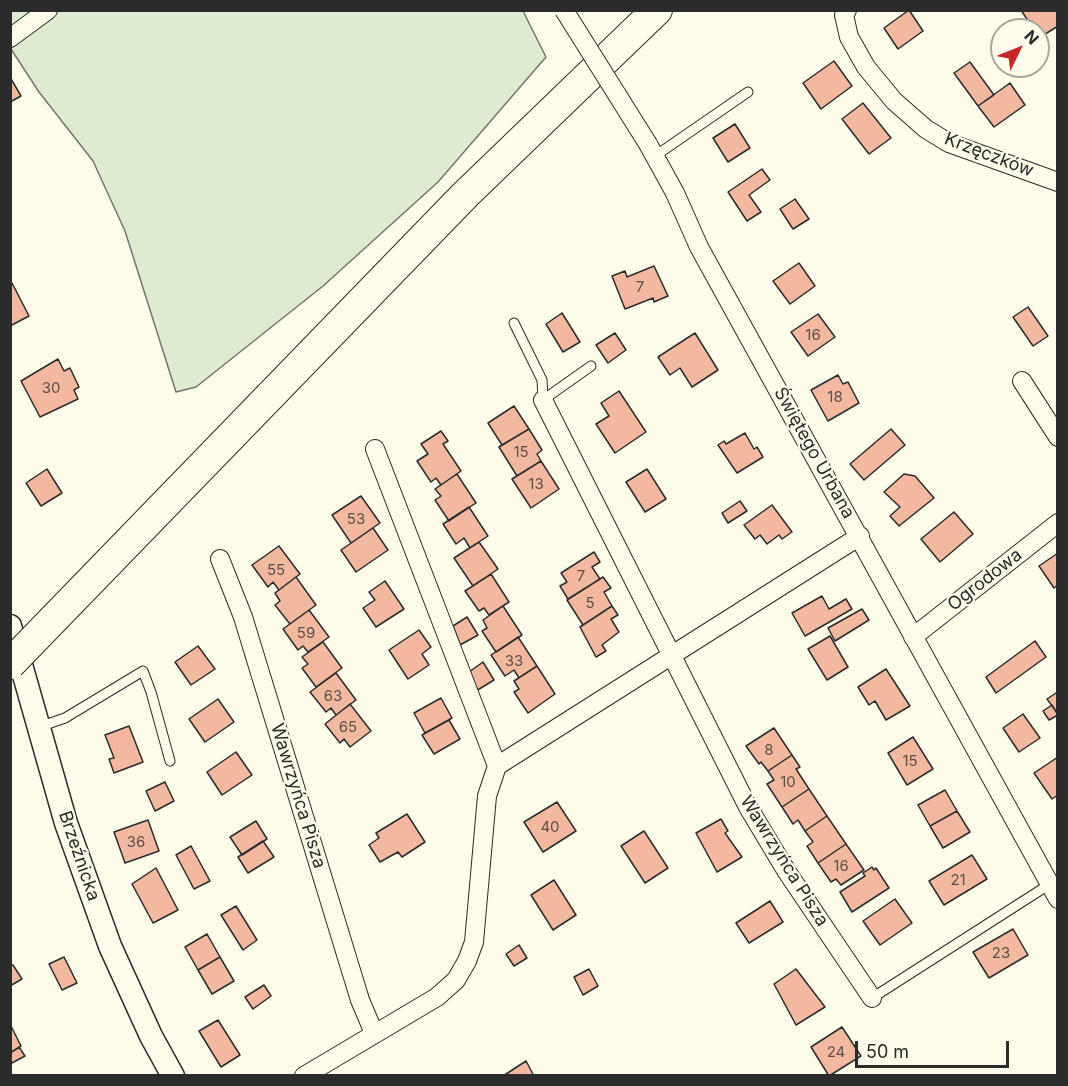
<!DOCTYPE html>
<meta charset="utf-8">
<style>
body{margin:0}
#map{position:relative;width:1068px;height:1086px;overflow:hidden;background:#fdfbea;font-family:Inter,sans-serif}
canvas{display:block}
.frame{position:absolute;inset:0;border:12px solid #2b2b2b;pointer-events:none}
.north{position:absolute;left:990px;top:18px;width:60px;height:60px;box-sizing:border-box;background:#fdfbea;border:2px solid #a9a89e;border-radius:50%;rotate:47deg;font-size:16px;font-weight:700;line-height:24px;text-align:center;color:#2b2b2b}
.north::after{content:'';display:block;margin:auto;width:21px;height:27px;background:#c62828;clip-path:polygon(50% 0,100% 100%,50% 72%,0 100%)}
.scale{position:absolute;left:855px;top:1041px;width:154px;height:27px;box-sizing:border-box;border:3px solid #2b2b2b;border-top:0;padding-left:8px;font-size:18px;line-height:21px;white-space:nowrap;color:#2b2b2b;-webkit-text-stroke:4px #fdfbea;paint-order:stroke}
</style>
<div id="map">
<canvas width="1068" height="1086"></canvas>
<div class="frame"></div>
<div class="north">N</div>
<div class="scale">50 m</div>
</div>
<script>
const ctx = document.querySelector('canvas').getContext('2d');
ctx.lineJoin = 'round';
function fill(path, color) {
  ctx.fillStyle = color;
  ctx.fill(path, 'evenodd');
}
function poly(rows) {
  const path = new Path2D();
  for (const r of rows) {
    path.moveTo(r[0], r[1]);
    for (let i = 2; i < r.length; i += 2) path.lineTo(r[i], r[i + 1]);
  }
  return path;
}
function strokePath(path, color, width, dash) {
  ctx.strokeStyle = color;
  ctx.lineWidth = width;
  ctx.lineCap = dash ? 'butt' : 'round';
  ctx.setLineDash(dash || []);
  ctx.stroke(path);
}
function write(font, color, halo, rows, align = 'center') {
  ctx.font = font + ' Inter,sans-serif';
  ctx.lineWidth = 4.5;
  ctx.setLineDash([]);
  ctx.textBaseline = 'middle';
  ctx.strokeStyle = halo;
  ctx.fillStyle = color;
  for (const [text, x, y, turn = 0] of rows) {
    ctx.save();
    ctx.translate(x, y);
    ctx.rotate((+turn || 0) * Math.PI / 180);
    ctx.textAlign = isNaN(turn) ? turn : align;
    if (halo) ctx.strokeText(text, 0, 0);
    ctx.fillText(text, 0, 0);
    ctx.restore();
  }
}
const green = poly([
 [10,11,523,11,546,57,438,182,323,286,196,387,176,392,125,231,93,161,39,92,11,49,10,11]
]);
fill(green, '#deebd1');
strokePath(green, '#74746e', 1.5);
const building = poly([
 [909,10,923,31,898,49,884,28,909,10],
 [1021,10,1058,10,1058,26,1039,38,1038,30,1034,30,1021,10],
 [834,61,852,86,821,109,803,83,834,61],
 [970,62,994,95,978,106,954,73,970,62],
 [10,77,21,96,12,101,10,99,10,77],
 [1010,83,1025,105,994,127,978,106,1010,83],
 [863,103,891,138,869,154,842,119,863,103],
 [735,124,750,148,728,162,713,138,735,124],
 [762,169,770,180,749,195,761,212,747,221,728,192,762,169],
 [795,199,809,219,793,229,780,209,795,199],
 [799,263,815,286,790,304,773,281,799,263],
 [654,266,668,296,654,302,653,298,625,309,612,276,625,271,627,277,654,266],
 [12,283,29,316,10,326,10,284,12,283],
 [1028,307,1048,336,1033,346,1013,317,1028,307],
 [562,313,580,342,563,352,546,324,562,313],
 [818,314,835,337,808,356,791,332,818,314],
 [615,333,626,350,608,363,596,345,615,333],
 [695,333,718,370,692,387,680,368,670,375,658,357,695,333],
 [58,359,64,371,70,368,79,387,74,390,78,399,40,417,21,381,58,359],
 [838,375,843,384,848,382,859,403,828,421,811,390,838,375],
 [619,391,646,432,615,453,596,424,609,416,601,403,619,391],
 [514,406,529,429,502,445,488,423,514,406],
 [529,429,542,450,537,454,541,461,517,476,499,447,529,429],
 [891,429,905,445,864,480,850,464,891,429],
 [441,431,448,441,443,444,461,471,441,485,436,478,431,482,417,461,428,454,421,444,441,431],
 [745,433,754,449,757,447,763,457,737,473,718,445,724,441,726,444,745,433],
 [541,461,559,489,531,508,512,479,541,461],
 [47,469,62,493,41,506,26,483,47,469],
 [647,469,666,499,645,512,626,482,647,469],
 [457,474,476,503,449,521,435,500,441,496,435,489,457,474],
 [904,474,915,476,934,498,899,526,890,516,900,507,884,492,904,474],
 [361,496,380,523,351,543,332,515,361,496],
 [740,501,747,511,728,523,722,513,740,501],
 [772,505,792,532,782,539,779,535,767,544,760,535,755,539,744,525,772,505],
 [469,507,488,536,470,548,464,538,456,544,443,524,469,507],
 [954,512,973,534,940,562,921,539,954,512],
 [373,528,388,550,356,572,341,550,373,528],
 [479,542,498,569,473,586,454,558,479,542],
 [279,546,300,574,279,590,273,582,268,587,252,565,279,546],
 [594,552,600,562,592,567,600,579,568,599,560,586,567,582,561,573,594,552],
 [1058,553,1058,585,1054,588,1039,566,1058,553],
 [491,574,509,602,489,615,484,608,479,611,465,591,491,574],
 [296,577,316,605,290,624,275,605,280,601,275,593,296,577],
 [603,577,611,588,604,592,612,606,583,625,567,600,603,577],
 [385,581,404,609,376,627,363,608,375,600,369,592,385,581],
 [822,596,829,609,846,599,852,609,805,636,792,613,822,596],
 [503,606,522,635,496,652,482,631,487,628,483,620,503,606],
 [612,606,618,615,611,619,619,632,602,645,606,651,596,657,580,627,612,606],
 [862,609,869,620,835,641,828,628,862,609],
 [309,610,329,637,308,652,303,646,298,650,283,629,309,610],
 [467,617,478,635,460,645,453,626,467,617],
 [419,630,431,647,422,654,429,665,408,679,389,650,419,630],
 [830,636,848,667,827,680,808,649,830,636],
 [518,637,537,666,519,678,514,670,505,676,491,655,518,637],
 [1035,641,1046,657,996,693,986,677,1035,641],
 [323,642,342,668,316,687,302,668,308,664,302,657,323,642],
 [198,646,215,669,191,685,175,662,198,646],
 [483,662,494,680,476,691,469,672,483,662],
 [537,666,555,694,528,713,514,692,519,689,514,681,537,666],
 [886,669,910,706,886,720,875,701,869,705,858,687,886,669],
 [336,673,356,700,336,715,331,708,326,712,310,692,336,673],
 [1056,693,1058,695,1058,714,1047,699,1056,693],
 [441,698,452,718,425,733,414,713,441,698],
 [218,699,234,722,205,742,189,719,218,699],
 [350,704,371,731,350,747,344,739,340,743,325,724,350,704],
 [1052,705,1058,715,1049,720,1043,711,1052,705],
 [1023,714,1040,738,1019,752,1003,728,1023,714],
 [449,720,460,739,434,754,422,735,449,720],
 [129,726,143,762,114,773,109,759,114,758,105,735,129,726],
 [774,728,792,755,768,771,761,762,759,764,746,746,774,728],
 [913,737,933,769,907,785,888,753,913,737],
 [236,752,252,775,222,795,207,772,236,752],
 [792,755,800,767,796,769,809,789,782,807,767,784,774,780,768,771,792,755],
 [1058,757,1058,795,1052,799,1034,773,1058,757],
 [165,782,174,801,155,811,146,791,165,782],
 [809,789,827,816,805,831,798,820,793,824,782,807,809,789],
 [945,790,957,811,930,826,918,805,945,790],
 [557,802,576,831,543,852,524,822,557,802],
 [957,811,970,832,943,848,930,826,957,811],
 [407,814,425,842,402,857,398,852,380,862,369,845,379,838,376,833,407,814],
 [827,816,846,844,818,863,807,846,813,842,805,831,827,816],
 [721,819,728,831,725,833,742,857,717,872,696,833,721,819],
 [148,820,159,851,125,863,114,832,148,820],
 [256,821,267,839,242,855,230,837,256,821],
 [644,831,668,868,645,883,621,846,644,831],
 [263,841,274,857,248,873,238,857,263,841],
 [846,844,864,870,841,885,836,879,831,882,818,863,846,844],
 [191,846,210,881,194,889,176,855,191,846],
 [972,855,987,879,944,905,929,881,972,855],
 [872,867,874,870,876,868,889,888,852,912,840,892,865,876,863,873,872,867],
 [156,868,178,910,153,923,132,884,156,868],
 [554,880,576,915,553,930,531,895,554,880],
 [895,899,912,923,880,945,863,921,895,899],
 [770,901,783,922,749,943,736,923,770,901],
 [236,906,257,940,243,950,221,915,236,906],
 [1013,929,1028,955,989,978,973,952,1013,929],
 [207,934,220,957,198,970,185,947,207,934],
 [519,945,527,958,514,966,506,954,519,945],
 [64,957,77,983,62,990,49,964,64,957],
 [220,957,234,981,212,994,198,970,220,957],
 [13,965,22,979,10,986,10,966,13,965],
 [589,969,598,986,583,995,574,977,589,969],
 [796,969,825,1007,796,1025,774,984,796,969],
 [264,985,271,996,253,1009,245,997,264,985],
 [218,1020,240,1055,221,1067,199,1031,218,1020],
 [10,1024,21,1046,10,1053,10,1024],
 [842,1027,861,1056,829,1076,811,1047,842,1027],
 [19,1047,25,1056,10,1064,10,1053,19,1047],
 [526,1061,534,1076,503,1076,526,1061]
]);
fill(building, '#f2b8a0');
strokePath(building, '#2b2b2b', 1.5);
const service = poly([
 [655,156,748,92],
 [514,323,542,380,543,400,591,366],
 [39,727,65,718,143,671,151,692,170,761],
 [872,998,1050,884]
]);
const minor = poly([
 [847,10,844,15,849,37,866,67,894,101,926,129,949,143,1058,182],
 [10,38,48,10],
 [648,144,675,193,699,247,1058,899],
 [1022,381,1058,437],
 [543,400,748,807,787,872,872,998],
 [375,449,497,766],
 [220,559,243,617,360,1000,374,1033],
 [913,637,1058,523],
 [304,1076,437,997,456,980,467,961,474,942,487,796,497,766,860,536]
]);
const tertiary = poly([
 [10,626,66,823,110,946,151,1036,173,1076]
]);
const primary = poly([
 [270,396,465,195,657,10]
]);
strokePath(service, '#2b2b2b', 11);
strokePath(minor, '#2b2b2b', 20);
strokePath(tertiary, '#2b2b2b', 25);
strokePath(primary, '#2b2b2b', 32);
strokePath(service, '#fdfbea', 9);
strokePath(minor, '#fdfbea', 18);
strokePath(tertiary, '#fdfbea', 22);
strokePath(primary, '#fdfbea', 30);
const minorBridge = poly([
 [564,10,648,144]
]);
const primaryBridge = poly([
 [10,664,270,396]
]);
strokePath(minorBridge, '#2b2b2b', 20, []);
strokePath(primaryBridge, '#2b2b2b', 32, []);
strokePath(minorBridge, '#fdfbea', 18);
strokePath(primaryBridge, '#fdfbea', 30);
write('15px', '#5d4e48', null, [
 ["7",640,287],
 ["16",813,335],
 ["30",51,388],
 ["18",835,397],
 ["15",521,452],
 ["13",536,484],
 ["53",356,519],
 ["55",276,570],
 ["7",581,576],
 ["5",590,603],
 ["59",306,633],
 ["33",514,661],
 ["63",333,696],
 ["65",348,727],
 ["8",769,750],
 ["15",910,761],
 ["10",788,782],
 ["40",550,827],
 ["36",136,842],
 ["16",841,866],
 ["21",958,880],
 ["23",1001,953],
 ["24",836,1052]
]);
write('18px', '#2b2b2b', '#fdfbea', [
 ["Krzęczków",989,155,21],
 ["Świętego Urbana",814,453,61],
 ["Ogrodowa",985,580,-38],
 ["Wawrzyńca Pisza",298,796,73],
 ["Brzeźnicka",79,856,71],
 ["Wawrzyńca Pisza",784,861,58]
]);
</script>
